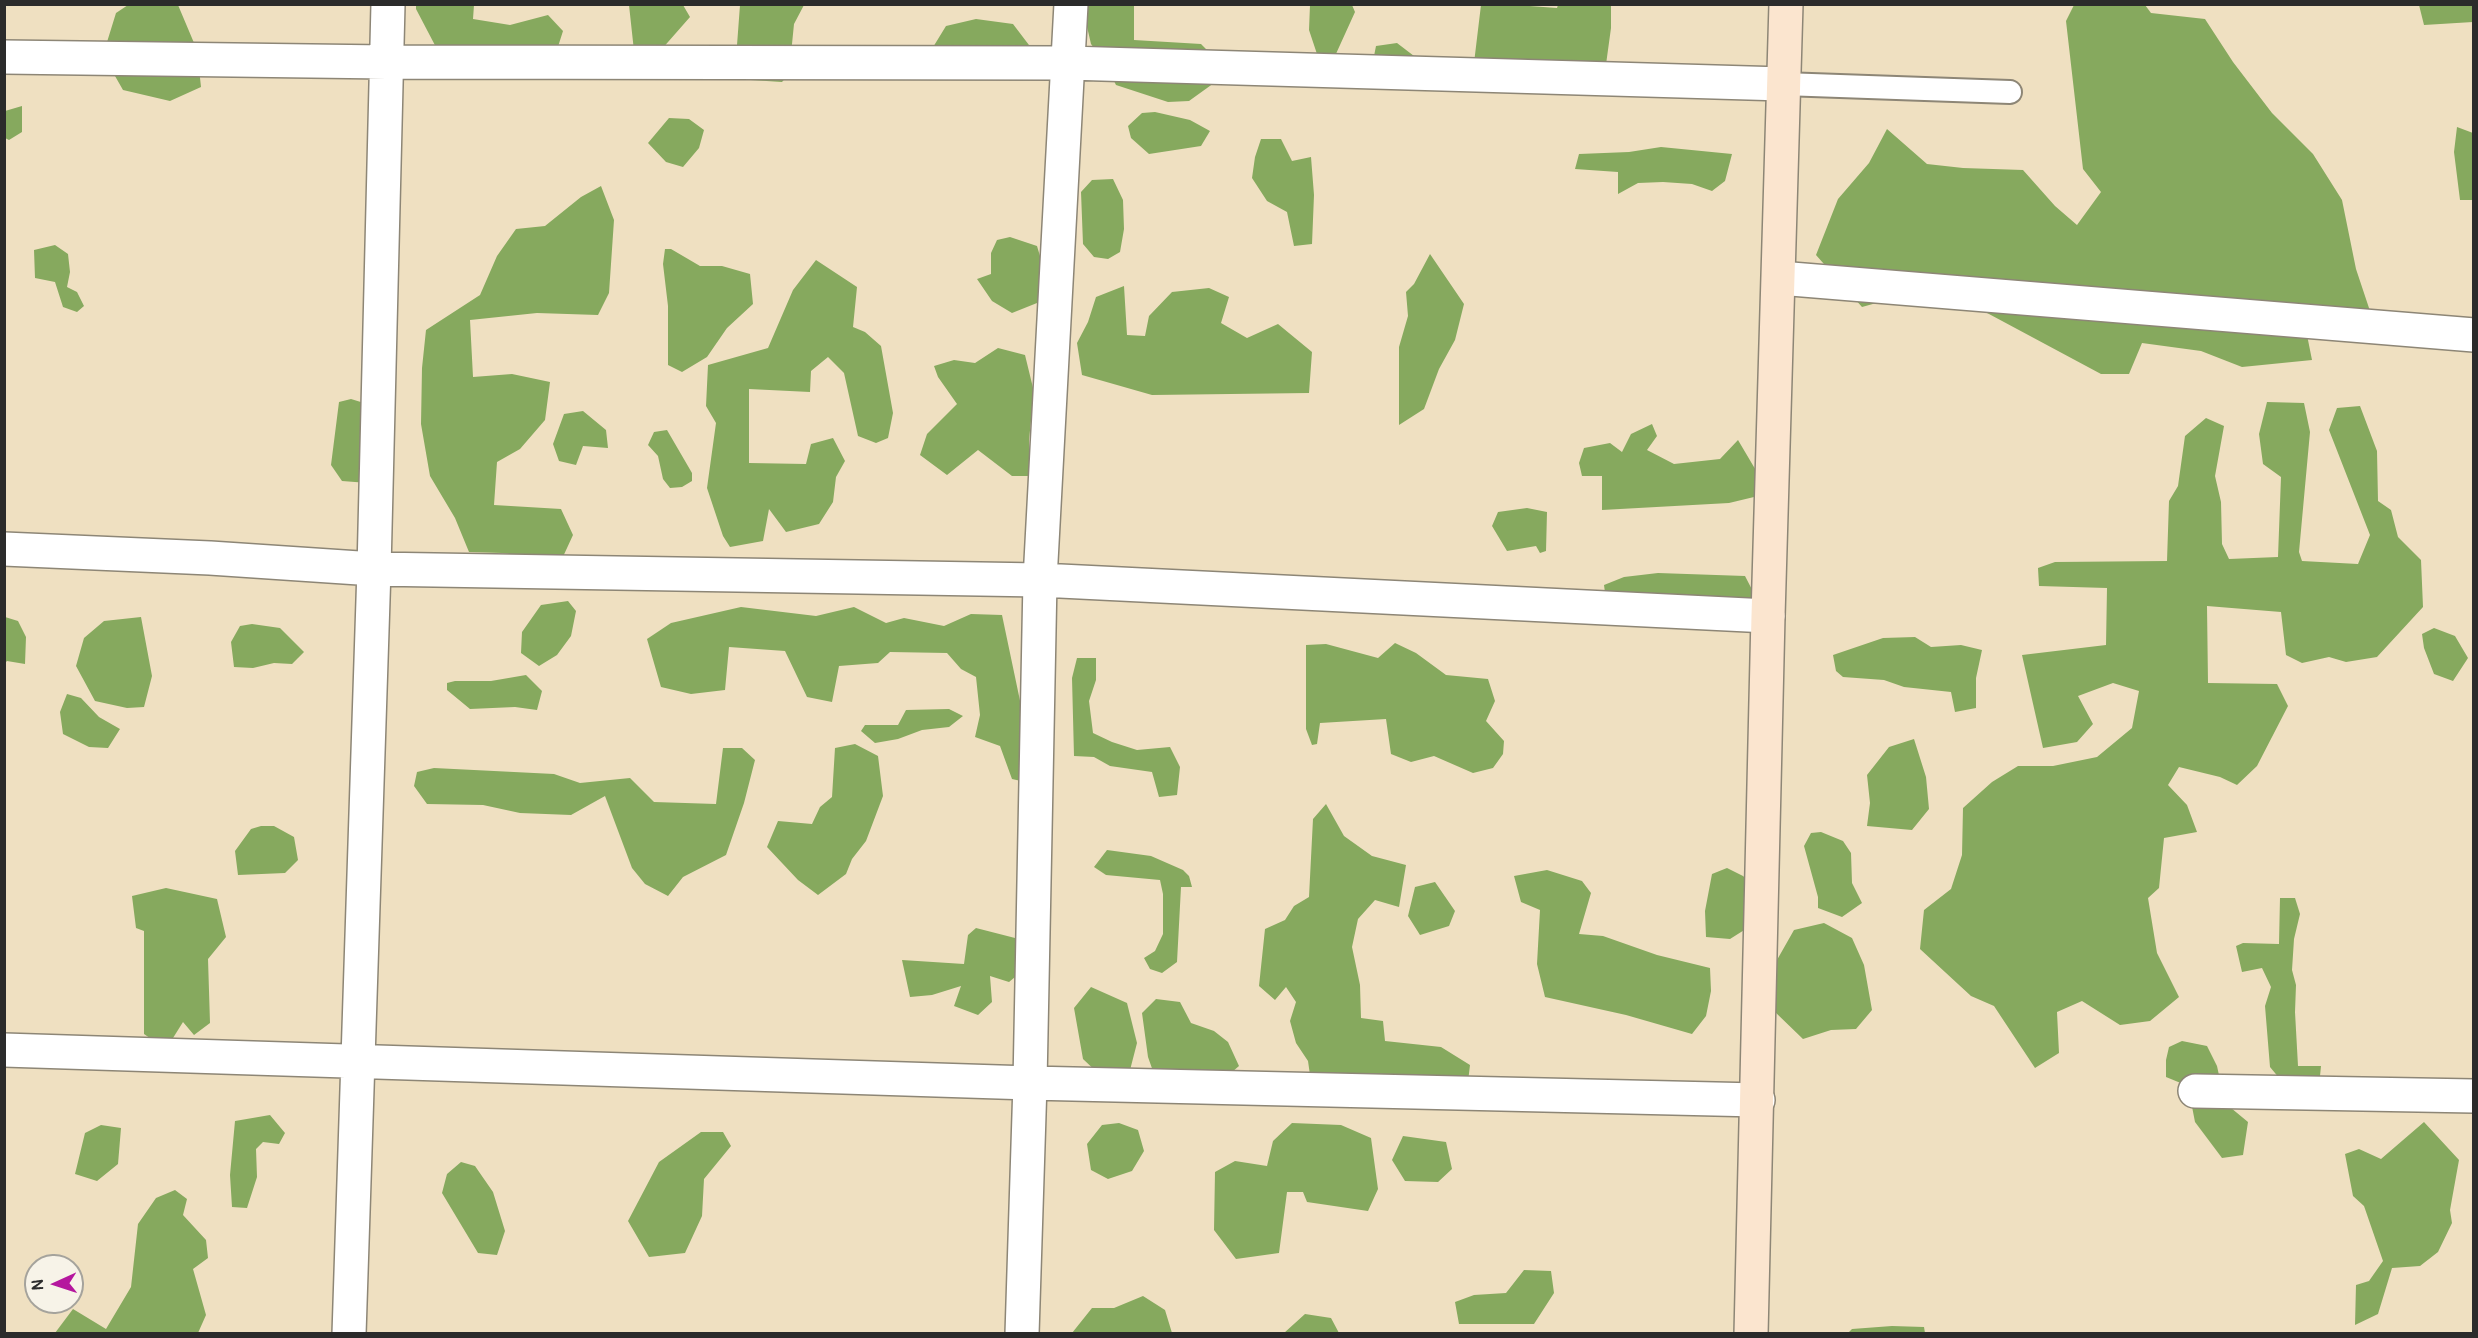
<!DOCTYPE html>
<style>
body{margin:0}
#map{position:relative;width:2478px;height:1338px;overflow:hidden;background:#efe0c1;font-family:Pangolin,sans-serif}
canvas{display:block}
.frame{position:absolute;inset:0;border:6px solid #2b2b2b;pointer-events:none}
.north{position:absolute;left:24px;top:1254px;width:60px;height:60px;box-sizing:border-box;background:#f7f3e8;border:2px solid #a5a39c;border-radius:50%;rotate:267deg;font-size:16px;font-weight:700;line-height:24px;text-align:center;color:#2b2b2b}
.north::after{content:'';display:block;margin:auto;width:21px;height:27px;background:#b5179e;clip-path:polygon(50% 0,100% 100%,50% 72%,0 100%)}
</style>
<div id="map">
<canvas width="2478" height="1338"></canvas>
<div class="frame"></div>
<div class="north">N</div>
</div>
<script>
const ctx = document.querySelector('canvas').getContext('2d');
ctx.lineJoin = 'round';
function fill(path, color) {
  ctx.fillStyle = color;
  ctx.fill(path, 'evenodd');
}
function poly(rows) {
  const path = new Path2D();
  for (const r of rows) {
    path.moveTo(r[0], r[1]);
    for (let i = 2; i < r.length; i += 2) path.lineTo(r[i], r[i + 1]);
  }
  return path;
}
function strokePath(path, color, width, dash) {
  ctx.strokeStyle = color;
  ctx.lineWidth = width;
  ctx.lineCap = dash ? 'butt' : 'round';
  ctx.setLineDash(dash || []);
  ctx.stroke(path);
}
fill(poly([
 [1502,4,1557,8,1558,5,1611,5,1611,28,1604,79,1474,63,1481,5],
 [128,5,178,5,197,50,201,87,170,101,123,90,103,55,116,13],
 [416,5,474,5,473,19,510,25,548,15,563,31,555,56,438,51,416,9],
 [629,5,683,5,690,17,661,50,634,51],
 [740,5,804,5,794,24,789,74,782,82,751,80,735,72],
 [1082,5,1134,5,1134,40,1201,44,1212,55,1214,83,1189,101,1168,102,1116,85,1104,61,1091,44],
 [1310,5,1352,5,1355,12,1335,56,1317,54,1309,30],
 [2074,5,2145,5,2151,13,2205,19,2233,62,2272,113,2313,154,2342,200,2356,269,2371,314,2305,325,2312,360,2242,367,2201,351,2142,343,2129,374,2101,374,1989,314,1934,287,1862,307,1816,255,1838,199,1869,163,1887,129,1927,164,1963,168,2023,170,2055,206,2077,225,2101,192,2083,169,2066,21],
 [2419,5,2473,5,2473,22,2424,25],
 [976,19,1013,24,1032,49,927,57,946,26],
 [1397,43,1431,69,1372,66,1376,46],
 [22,106,22,132,9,140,5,138,5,111],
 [1155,112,1190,120,1210,131,1201,146,1149,154,1131,138,1128,126,1142,113],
 [669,118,689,119,704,130,699,148,683,167,666,162,648,143],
 [2457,127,2473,133,2473,200,2460,200,2454,152],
 [1261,139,1281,139,1292,161,1311,157,1314,195,1312,244,1294,246,1287,212,1267,201,1252,178,1255,157],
 [1661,147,1732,154,1725,181,1712,191,1692,184,1663,182,1638,183,1618,194,1618,172,1575,169,1579,154,1629,152],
 [1113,179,1123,200,1124,229,1120,252,1108,259,1094,257,1083,244,1081,192,1092,180],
 [601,186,614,220,609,293,598,315,537,313,470,320,473,377,512,374,550,382,545,420,520,449,497,462,494,505,561,509,573,535,561,561,502,553,469,552,455,518,430,476,421,424,422,368,426,330,480,295,497,256,516,229,545,226,581,197],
 [1010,237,1037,246,1045,273,1042,301,1012,313,992,301,977,279,991,274,991,253,997,240],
 [55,245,68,254,70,272,67,287,77,292,84,306,77,312,63,307,55,282,35,278,34,250],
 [665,249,671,249,700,266,722,266,750,274,753,304,727,328,707,357,682,372,668,365,668,306,663,264],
 [1430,254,1464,304,1455,340,1439,369,1424,409,1399,425,1399,347,1408,316,1406,292,1414,284],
 [816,260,857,287,853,327,865,332,881,346,893,413,888,438,876,443,858,436,844,373,828,357,811,371,810,392,749,389,749,463,806,464,811,444,833,438,845,461,836,477,833,502,819,524,786,532,769,509,763,541,730,547,723,536,707,488,716,423,706,406,708,365,768,348,793,290],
 [1124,286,1127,335,1145,336,1149,316,1172,292,1209,288,1229,297,1221,323,1247,338,1278,324,1312,352,1309,393,1152,395,1082,375,1077,343,1088,322,1096,297],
 [998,348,1025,355,1034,392,1029,440,1030,476,1012,476,978,450,947,475,920,455,927,434,957,404,938,377,934,366,954,360,975,363],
 [351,399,364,403,368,483,342,481,331,465,339,402],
 [2267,402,2304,403,2310,432,2299,552,2302,561,2358,564,2370,535,2329,430,2337,408,2360,406,2377,451,2378,501,2391,510,2398,537,2421,560,2423,607,2377,657,2346,662,2329,657,2302,663,2286,655,2281,612,2207,606,2208,683,2277,684,2288,706,2257,766,2237,785,2220,777,2179,767,2168,785,2187,805,2197,832,2164,838,2159,888,2148,898,2157,953,2179,997,2150,1021,2120,1025,2082,1001,2057,1012,2059,1053,2035,1068,1994,1006,1971,996,1920,949,1924,910,1951,889,1962,855,1963,808,1992,782,2018,766,2053,766,2097,757,2132,728,2139,691,2113,683,2078,696,2093,724,2077,742,2043,748,2022,655,2106,645,2107,588,2039,586,2038,568,2055,562,2167,561,2169,501,2178,486,2185,436,2206,418,2224,426,2215,476,2221,502,2222,544,2229,559,2278,557,2281,477,2263,464,2259,434],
 [583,411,606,430,608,448,583,446,576,465,559,461,553,444,564,414],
 [1652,424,1657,436,1647,450,1674,464,1720,459,1738,440,1764,484,1754,497,1729,503,1602,510,1602,476,1582,476,1579,463,1584,448,1610,443,1622,452,1631,434],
 [667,430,692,473,692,481,682,487,670,488,663,479,658,456,648,445,654,432],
 [1527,508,1547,512,1546,551,1540,553,1536,546,1507,551,1492,526,1498,512],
 [1658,573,1745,576,1761,607,1737,622,1683,629,1656,613,1608,615,1604,585,1624,577],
 [568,601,576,611,571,636,557,655,539,666,521,653,522,632,541,605],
 [741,607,816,616,854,607,886,623,904,618,944,626,971,614,1002,615,1023,715,1030,783,1012,779,1000,746,975,737,980,715,976,677,961,669,947,653,890,652,878,663,839,666,832,702,807,697,785,651,729,647,725,690,691,694,661,687,647,639,671,623],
 [5,617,18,621,26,637,25,664,7,661,5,663],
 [141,617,152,676,144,707,127,708,95,701,76,666,84,638,104,621],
 [252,624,280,628,304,652,292,664,274,663,253,668,234,667,231,642,240,626],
 [2434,628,2455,636,2468,658,2453,681,2434,674,2424,648,2422,634],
 [1915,637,1931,647,1961,645,1982,650,1976,678,1976,708,1955,712,1951,692,1904,687,1884,680,1843,677,1836,671,1833,655,1883,638],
 [1395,643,1416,653,1446,675,1488,679,1495,701,1486,721,1504,741,1503,754,1493,768,1473,773,1434,756,1411,762,1391,754,1386,719,1320,723,1317,744,1312,745,1306,729,1306,645,1326,644,1378,658],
 [1077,658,1096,658,1096,680,1089,701,1093,733,1112,742,1137,750,1170,747,1180,767,1177,795,1159,797,1152,772,1110,766,1094,757,1074,756,1072,678],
 [526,675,542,691,537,710,515,707,470,709,447,690,447,683,455,681,491,681],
 [67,694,81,698,99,717,120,729,108,748,89,747,63,734,60,712],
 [949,709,963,716,949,727,922,730,898,739,875,743,861,731,865,725,898,725,906,710],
 [1914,739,1926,777,1929,809,1912,830,1867,826,1870,803,1867,775,1889,747],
 [855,744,878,756,883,796,866,841,852,859,846,874,818,895,798,880,767,847,778,821,812,824,820,807,832,797,835,748],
 [723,748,742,748,755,760,744,803,726,855,683,877,668,896,645,884,632,868,605,796,571,815,520,813,483,805,427,804,414,786,417,772,434,768,554,774,580,783,630,778,654,802,716,804],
 [1326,804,1344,836,1372,856,1406,865,1399,907,1375,900,1358,919,1352,947,1360,985,1361,1018,1383,1021,1385,1041,1441,1047,1470,1065,1467,1090,1490,1095,1485,1111,1411,1105,1310,1075,1308,1061,1296,1043,1290,1021,1296,1002,1286,987,1275,1000,1259,986,1265,929,1285,920,1294,906,1309,897,1313,819],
 [261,826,274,826,294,837,298,860,285,873,238,875,235,851,251,829],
 [1821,832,1843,841,1851,853,1852,883,1862,903,1842,917,1818,908,1818,897,1804,846,1811,833],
 [1107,850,1151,856,1183,870,1189,876,1192,887,1181,887,1177,962,1162,973,1150,969,1144,958,1155,951,1163,934,1163,894,1160,880,1106,875,1094,867],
 [1727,868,1743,876,1752,884,1749,927,1730,939,1706,937,1705,911,1712,874],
 [1547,870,1582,881,1591,893,1579,934,1603,936,1657,955,1710,968,1711,991,1706,1016,1692,1034,1626,1015,1545,997,1537,964,1540,910,1521,902,1514,876],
 [1435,882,1455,911,1449,926,1420,935,1408,916,1415,887],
 [166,888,217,899,226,937,208,959,210,1023,194,1035,183,1022,173,1038,157,1043,144,1034,144,931,136,928,132,896],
 [2280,898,2295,898,2300,914,2294,939,2292,970,2296,985,2295,1012,2298,1066,2321,1066,2320,1076,2297,1091,2285,1085,2270,1067,2265,1006,2271,987,2262,968,2242,972,2236,946,2243,943,2279,944],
 [1824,923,1852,938,1864,965,1872,1010,1856,1029,1831,1030,1803,1039,1774,1011,1773,967,1794,930],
 [976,928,1015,938,1032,963,1009,982,990,976,992,1002,978,1015,954,1006,961,986,932,995,910,997,902,960,964,964,968,935],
 [1091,987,1127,1003,1137,1043,1129,1074,1100,1075,1083,1059,1074,1008],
 [1156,999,1180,1002,1191,1023,1214,1031,1228,1042,1239,1066,1225,1078,1154,1074,1148,1057,1142,1013],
 [2182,1041,2207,1046,2217,1066,2225,1103,2248,1122,2243,1155,2222,1158,2195,1122,2188,1086,2166,1077,2166,1060,2169,1047],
 [270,1115,285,1133,279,1144,263,1142,256,1149,257,1177,247,1208,232,1207,230,1175,235,1121],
 [2424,1122,2459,1160,2450,1210,2452,1223,2438,1252,2420,1266,2392,1268,2378,1314,2355,1325,2356,1285,2369,1281,2383,1261,2364,1206,2353,1196,2345,1154,2359,1149,2381,1159],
 [1119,1123,1138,1130,1144,1151,1132,1171,1108,1179,1091,1170,1087,1144,1102,1125],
 [1292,1123,1341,1125,1371,1138,1378,1189,1368,1211,1307,1202,1303,1192,1287,1192,1279,1253,1236,1259,1214,1230,1215,1172,1235,1161,1267,1166,1273,1141],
 [101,1125,121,1128,118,1164,97,1181,75,1174,85,1133],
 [701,1132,723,1132,731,1146,704,1179,702,1216,685,1253,649,1257,628,1221,659,1162],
 [1403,1136,1446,1142,1452,1169,1438,1182,1405,1181,1392,1160],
 [461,1162,475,1166,493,1192,505,1231,497,1255,478,1253,442,1193,447,1174],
 [175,1190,187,1199,183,1215,206,1240,208,1258,193,1269,206,1315,198,1333,55,1333,73,1309,106,1329,131,1287,138,1224,156,1198],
 [1524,1270,1551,1271,1554,1293,1534,1324,1459,1324,1455,1302,1474,1295,1506,1293],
 [1143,1296,1165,1310,1172,1333,1072,1333,1092,1308,1114,1308],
 [1305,1314,1331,1318,1339,1333,1284,1333],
 [1892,1326,1924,1327,1925,1333,1848,1333,1852,1329]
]), '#86a95e');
const lane = poly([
 [1783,84,2010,92]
]);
const street = poly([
 [4,57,387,62,1068,63,1783,84],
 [1779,278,2474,335],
 [4,549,210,558,374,569,1040,580,1768,616],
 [4,1050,1030,1083,1758,1100],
 [2195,1091,2474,1096],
 [349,1334,374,569,388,4],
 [1022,1334,1030,1083,1040,580,1071,4]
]);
const secondary = poly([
 [1751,1334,1768,616,1786,4]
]);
strokePath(lane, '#8d8676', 26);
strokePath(street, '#8d8676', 36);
strokePath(secondary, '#8d8676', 36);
strokePath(lane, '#fff', 22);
strokePath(street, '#fff', 33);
strokePath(secondary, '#fbe5cf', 33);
</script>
